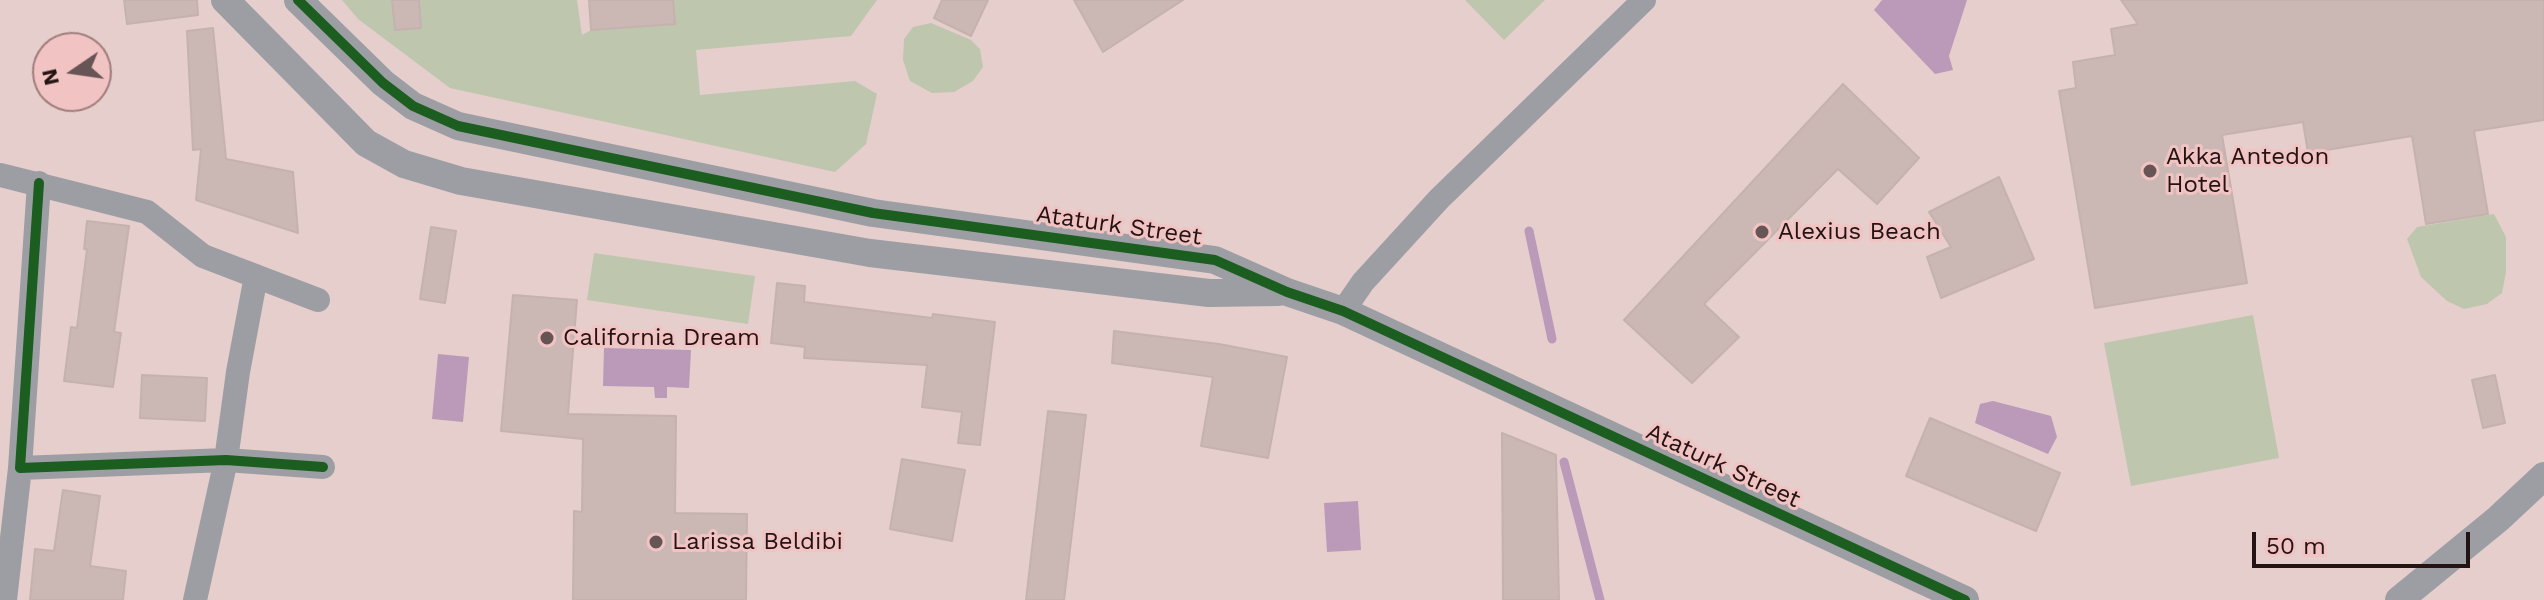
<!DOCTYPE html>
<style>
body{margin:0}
#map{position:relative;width:2544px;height:600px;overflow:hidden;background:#e6cecc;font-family:"Work Sans",sans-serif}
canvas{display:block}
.north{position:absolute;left:32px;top:32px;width:80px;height:80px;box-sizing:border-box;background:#f1c3c2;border:2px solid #9f7d7c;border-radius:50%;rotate:257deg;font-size:22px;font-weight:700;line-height:32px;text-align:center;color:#231313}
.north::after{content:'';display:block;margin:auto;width:28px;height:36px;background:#675454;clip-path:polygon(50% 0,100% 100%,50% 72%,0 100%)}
.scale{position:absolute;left:2252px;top:532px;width:218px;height:36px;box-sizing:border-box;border:4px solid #231313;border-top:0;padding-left:10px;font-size:24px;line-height:28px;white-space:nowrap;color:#231313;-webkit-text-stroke:6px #f1c3c2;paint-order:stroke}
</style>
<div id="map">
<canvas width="2544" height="600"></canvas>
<div class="north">N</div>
<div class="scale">50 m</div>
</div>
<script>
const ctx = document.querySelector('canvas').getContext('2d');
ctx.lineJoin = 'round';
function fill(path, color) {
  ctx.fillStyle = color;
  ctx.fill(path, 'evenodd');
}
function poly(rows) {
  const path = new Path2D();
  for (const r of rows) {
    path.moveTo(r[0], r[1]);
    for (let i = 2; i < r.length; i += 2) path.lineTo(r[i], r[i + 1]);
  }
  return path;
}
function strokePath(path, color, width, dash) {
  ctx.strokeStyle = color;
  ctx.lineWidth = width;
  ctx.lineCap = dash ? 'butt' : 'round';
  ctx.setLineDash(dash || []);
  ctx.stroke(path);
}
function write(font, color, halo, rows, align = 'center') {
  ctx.font = font + ' "Work Sans",sans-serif';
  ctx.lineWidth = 6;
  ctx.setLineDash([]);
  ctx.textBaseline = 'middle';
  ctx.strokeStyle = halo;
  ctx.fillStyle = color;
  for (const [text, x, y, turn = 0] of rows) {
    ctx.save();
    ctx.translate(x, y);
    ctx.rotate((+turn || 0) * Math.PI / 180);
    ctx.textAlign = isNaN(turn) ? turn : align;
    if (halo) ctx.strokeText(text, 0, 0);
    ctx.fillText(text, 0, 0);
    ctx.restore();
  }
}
fill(poly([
 [342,0,393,0,395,30,421,27,419,0,577,0,582,35,591,30,675,24,673,0,877,0,851,36,696,50,700,95,855,81,877,94,866,144,835,172,450,88,358,19],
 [1465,0,1545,0,1504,40],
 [931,23,971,40,980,49,983,67,973,81,954,92,932,93,910,81,903,60,904,39,913,27],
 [2494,214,2506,237,2506,272,2502,293,2487,304,2464,309,2447,301,2421,277,2407,239,2417,227],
 [594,253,755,276,748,324,587,300],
 [2253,315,2279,458,2131,486,2104,343]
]), '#bec6ae');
fill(poly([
 [1882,0,1967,0,1949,56,1953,70,1935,74,1874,10],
 [604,348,691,350,689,388,667,387,667,398,655,398,654,387,603,386],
 [438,354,469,357,463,422,432,419],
 [1993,401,2051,416,2057,437,2048,454,1975,423,1980,404],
 [1358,501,1361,550,1327,552,1324,503]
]), '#bb99b9');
strokePath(poly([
 [1529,231,1552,339],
 [1564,462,1600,600]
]), '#bb99b9', 9);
const building = poly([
 [124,0,197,0,198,15,127,24,124,0],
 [392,0,419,0,421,28,395,30,392,0],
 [589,0,673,0,675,24,591,30,589,0],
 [942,0,988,0,971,36,934,18,942,0],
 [1074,0,1183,0,1103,52,1074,0],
 [2121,0,2544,0,2544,120,2474,131,2488,214,2426,224,2412,136,2308,153,2303,122,2222,135,2247,283,2095,308,2059,91,2076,88,2073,62,2115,55,2111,29,2138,24,2121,0],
 [213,28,226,159,293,172,298,233,196,200,201,149,193,150,187,31,213,28],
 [1843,84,1919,158,1877,204,1838,169,1704,304,1739,337,1692,383,1624,320,1843,84],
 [1999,177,2034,259,1941,298,1927,257,1951,247,1929,212,1999,177],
 [87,221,129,226,114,332,121,333,113,387,64,381,71,327,77,328,87,249,84,249,87,221],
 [431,227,456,231,445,303,420,299,431,227],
 [777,283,805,286,804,302,932,318,933,314,995,322,980,445,958,443,962,412,922,407,927,365,804,358,805,347,771,343,777,283],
 [513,295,577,300,568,414,676,416,675,513,747,514,746,600,573,600,574,511,582,512,583,439,501,431,513,295],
 [1114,331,1219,344,1287,357,1268,458,1201,446,1213,377,1112,363,1114,331],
 [142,375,207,378,205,421,140,418,142,375],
 [2495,375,2505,423,2483,428,2472,380,2495,375],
 [1048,411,1086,415,1064,600,1026,600,1048,411],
 [1930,418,2060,473,2036,531,1906,476,1930,418],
 [1502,433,1556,455,1559,600,1503,600,1502,433],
 [902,459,965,470,952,541,890,529,902,459],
 [63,490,100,496,90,566,126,571,123,600,30,600,35,549,54,551,63,490]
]);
fill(building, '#cbb8b5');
strokePath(building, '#c5b2af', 2);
strokePath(poly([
 [0,175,147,212,203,256,318,300],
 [39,183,20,468,226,460,323,467],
 [1343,311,1363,282,1439,199,1644,0],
 [5,600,20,468],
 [195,600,226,460,238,372,256,276]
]), '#9d9ea4', 24);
strokePath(poly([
 [225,0,366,143,404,164,461,181,870,253,1209,293,1278,292],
 [298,0,383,83,413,106,458,126,873,213,1215,260,1287,292,1343,311,1965,600],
 [2399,600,2498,519,2544,476]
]), '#9d9ea4', 28);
strokePath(poly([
 [298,0,383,83,413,106,458,126,873,213,1215,260,1287,292,1343,311,1965,600],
 [39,183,20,468,226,460,323,467]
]), '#1b5e20', 10);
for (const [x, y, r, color] of [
 [2150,171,8,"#675454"],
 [1762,232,8,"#675454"],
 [547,338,8,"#675454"],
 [656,542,8,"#675454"]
]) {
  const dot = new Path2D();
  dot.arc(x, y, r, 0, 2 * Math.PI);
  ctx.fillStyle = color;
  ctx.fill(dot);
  strokePath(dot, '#f1c3c2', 3);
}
write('24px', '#231313', '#f1c3c2', [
 ["Akka Antedon",2166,157],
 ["Hotel",2166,185],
 ["Alexius Beach",1778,232],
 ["California Dream",563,338],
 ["Larissa Beldibi",672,542]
], 'left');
write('24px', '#231313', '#f1c3c2', [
 ["Ataturk Street",1119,226,8],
 ["Ataturk Street",1723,466,25]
]);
</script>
